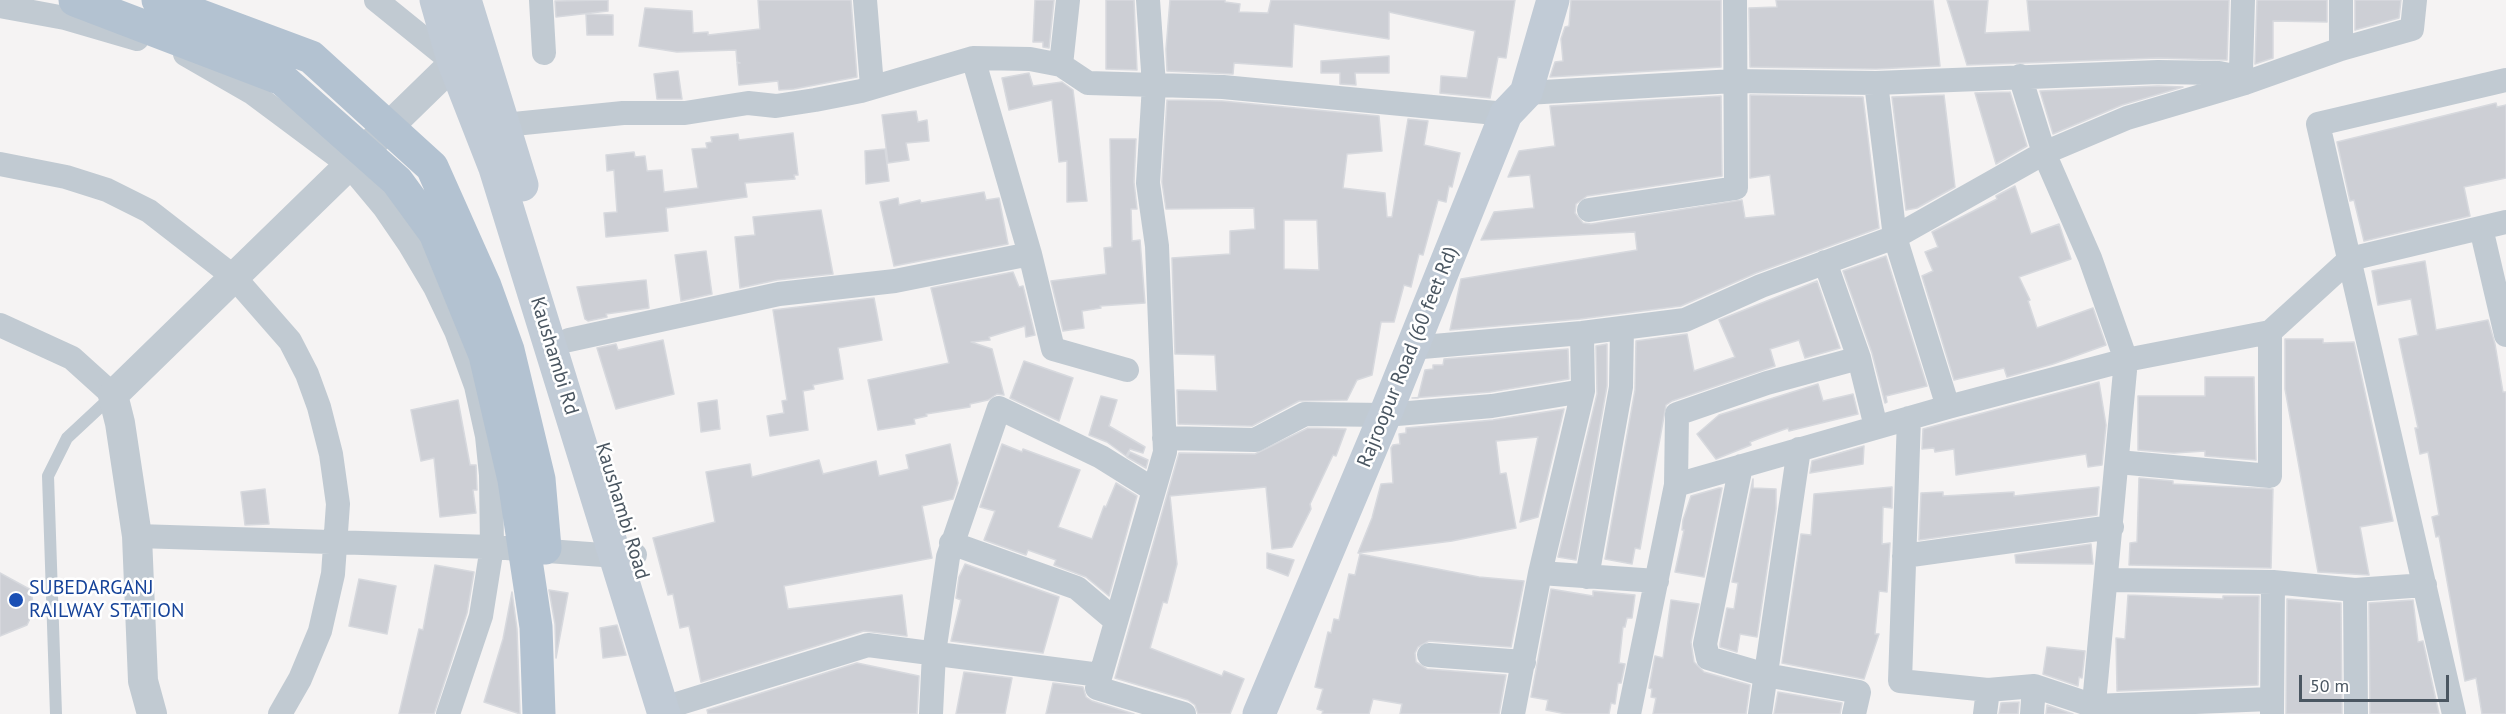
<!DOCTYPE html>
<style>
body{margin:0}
#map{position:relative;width:2506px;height:714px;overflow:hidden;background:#f5f3f3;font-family:"PT Sans",sans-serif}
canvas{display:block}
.scale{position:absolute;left:2299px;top:675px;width:150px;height:27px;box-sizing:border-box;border:3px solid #4a5661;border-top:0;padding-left:8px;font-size:18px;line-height:21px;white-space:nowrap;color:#4a5661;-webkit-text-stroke:4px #fff;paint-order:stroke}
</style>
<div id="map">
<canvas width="2506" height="714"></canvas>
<div class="scale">50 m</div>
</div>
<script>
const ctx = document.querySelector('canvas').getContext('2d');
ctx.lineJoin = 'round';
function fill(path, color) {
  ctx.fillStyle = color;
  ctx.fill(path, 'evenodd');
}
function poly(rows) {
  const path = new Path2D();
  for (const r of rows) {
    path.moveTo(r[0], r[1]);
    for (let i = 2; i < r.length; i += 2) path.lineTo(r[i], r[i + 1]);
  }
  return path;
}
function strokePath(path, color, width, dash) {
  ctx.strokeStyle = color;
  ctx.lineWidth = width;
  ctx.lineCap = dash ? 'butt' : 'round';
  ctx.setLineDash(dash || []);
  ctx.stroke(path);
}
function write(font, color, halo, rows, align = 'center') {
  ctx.font = font + ' "PT Sans",sans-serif';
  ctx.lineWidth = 5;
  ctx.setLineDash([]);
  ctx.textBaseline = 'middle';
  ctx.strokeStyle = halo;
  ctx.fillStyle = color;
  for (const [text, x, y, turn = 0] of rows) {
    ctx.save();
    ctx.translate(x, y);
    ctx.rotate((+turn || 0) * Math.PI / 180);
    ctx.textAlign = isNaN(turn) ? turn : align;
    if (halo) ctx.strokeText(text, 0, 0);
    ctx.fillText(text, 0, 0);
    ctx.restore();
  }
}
const building = poly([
 [608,0,608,11,556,17,555,1,608,0],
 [758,0,851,0,857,77,794,89,779,90,778,81,739,85,737,63,740,63,737,62,736,50,677,52,639,46,645,8,692,11,693,33,708,32,708,35,760,29,758,0],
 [1035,0,1054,0,1049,48,1043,47,1043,42,1033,42,1035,0],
 [1106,0,1134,0,1137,70,1106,69,1106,0],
 [1170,0,1225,0,1225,2,1240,4,1239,12,1268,13,1271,0,1515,0,1506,58,1498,57,1490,98,1440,93,1441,76,1467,78,1475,31,1389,12,1389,39,1294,24,1292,67,1234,63,1233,74,1167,71,1166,49,1170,0],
 [1571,0,1721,0,1721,67,1550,77,1555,62,1563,61,1561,39,1565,27,1569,26,1571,0],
 [1776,0,1933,0,1940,66,1876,69,1750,67,1749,8,1777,7,1776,0],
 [1947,0,1988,0,1985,33,2030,31,2027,0,2229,0,2227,60,2158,58,1967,65,1947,0],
 [2257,0,2327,0,2327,22,2273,21,2273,58,2255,64,2257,0],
 [2355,0,2401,0,2399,18,2355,30,2355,0],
 [586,14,613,15,613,35,587,35,586,14],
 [1389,56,1389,73,1355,73,1356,85,1340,84,1340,73,1321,73,1321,61,1389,56],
 [678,71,682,99,657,99,654,74,678,71],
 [1029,73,1033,86,1062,82,1073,90,1087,201,1067,202,1067,161,1059,162,1052,100,1009,110,1002,78,1029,73],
 [2158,86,2183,87,2122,105,2053,134,2040,91,2158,86],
 [2010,92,2027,146,1996,164,1975,93,2010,92],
 [1750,95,1863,97,1879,228,1756,273,1681,306,1580,319,1450,330,1461,279,1637,250,1635,232,1481,240,1494,212,1534,208,1530,175,1508,177,1519,151,1555,146,1550,106,1721,96,1722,176,1587,196,1576,204,1575,213,1583,223,1591,224,1742,200,1745,218,1775,215,1770,175,1750,178,1750,95],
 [1944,95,1955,187,1917,208,1906,210,1892,97,1944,95],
 [1167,100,1222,101,1379,116,1382,151,1347,154,1343,188,1385,193,1387,217,1392,217,1408,119,1428,121,1424,145,1460,153,1452,187,1449,186,1446,202,1438,200,1423,255,1419,254,1411,287,1404,285,1394,322,1381,322,1372,375,1357,380,1347,400,1299,401,1252,426,1178,424,1177,390,1217,391,1215,355,1175,354,1172,258,1230,254,1230,231,1255,229,1254,208,1166,209,1162,182,1167,100],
 [1284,220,1317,220,1319,270,1284,269,1284,220],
 [2496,103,2497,107,2506,105,2506,178,2464,187,2470,216,2364,241,2354,200,2350,201,2337,142,2496,103],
 [916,111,918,122,927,120,929,141,906,143,909,160,888,163,882,115,916,111],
 [793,133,798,175,794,175,795,179,745,183,747,197,666,208,668,231,606,237,604,213,617,212,614,170,607,171,606,155,634,152,635,157,645,156,647,171,662,170,664,192,698,188,692,149,707,148,706,143,712,142,711,137,738,134,739,140,793,133],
 [1110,139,1136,139,1134,182,1137,209,1131,209,1132,241,1140,240,1145,303,1100,306,1101,308,1082,311,1084,328,1063,331,1051,281,1106,274,1104,248,1112,247,1110,139],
 [885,149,889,181,866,184,865,151,885,149],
 [2015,186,2031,234,2059,224,2071,259,2019,277,2030,300,2028,301,2037,328,2093,308,2106,345,2053,364,2007,377,2004,368,1954,380,1922,276,1933,271,1925,252,1938,247,1932,232,1997,199,1996,196,2015,186],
 [984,192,986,200,999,198,1008,244,894,266,880,202,898,198,899,205,920,200,921,203,984,192],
 [821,210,833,274,777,280,740,288,735,237,755,235,753,217,821,210],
 [706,251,712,294,681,301,675,255,706,251],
 [1886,256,1927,386,1886,396,1887,402,1885,403,1872,353,1843,271,1886,256],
 [2425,261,2436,330,2488,320,2495,344,2503,392,2506,392,2506,714,2482,714,2476,678,2465,681,2439,536,2436,537,2432,517,2439,515,2428,452,2420,454,2415,428,2418,428,2399,339,2418,335,2411,299,2378,305,2372,271,2425,261],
 [1013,272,1019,287,1023,286,1035,335,1026,337,1025,326,989,337,990,340,971,342,992,349,1004,395,997,394,988,400,970,404,970,407,926,414,927,416,914,419,915,424,878,430,868,380,949,363,931,288,1013,272],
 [646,280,649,308,606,314,607,317,588,321,585,319,577,287,646,280],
 [1817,281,1840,348,1805,358,1799,340,1770,349,1775,366,1672,401,1666,405,1640,549,1635,548,1632,564,1605,559,1635,390,1636,341,1687,334,1694,371,1735,357,1719,320,1817,281],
 [874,298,882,340,838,348,843,379,813,385,814,389,803,391,808,430,770,436,767,416,784,413,782,401,787,400,773,310,874,298],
 [2285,339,2323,339,2323,343,2354,342,2393,521,2360,527,2369,575,2318,572,2285,389,2285,339],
 [663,340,674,394,616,409,597,348,616,344,618,350,663,340],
 [1607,344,1607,386,1576,560,1558,557,1597,394,1596,346,1607,344],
 [1568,349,1569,379,1490,392,1412,398,1418,398,1425,370,1433,369,1433,365,1443,365,1444,359,1568,349],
 [1024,361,1073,378,1059,421,1010,398,1024,361],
 [2205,377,2254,377,2256,460,2205,456,2205,451,2174,453,2138,450,2138,396,2205,396,2205,377],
 [2099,382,2106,425,2102,465,2088,467,2086,454,1956,475,1954,449,1935,452,1934,448,1922,449,1923,429,2099,382],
 [1818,384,1823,401,1853,394,1858,414,1789,431,1788,428,1763,437,1750,442,1751,445,1716,459,1697,434,1719,415,1818,384],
 [1101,396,1117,400,1109,426,1145,447,1143,453,1130,449,1126,456,1107,442,1089,435,1101,396],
 [458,400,470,465,476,465,477,490,473,490,476,513,440,517,434,458,421,461,411,410,458,400],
 [717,400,720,429,701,432,698,403,717,400],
 [1564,409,1538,517,1520,522,1538,437,1496,441,1500,474,1506,473,1516,528,1452,541,1358,553,1372,518,1381,484,1393,483,1391,448,1393,445,1400,444,1399,434,1406,433,1406,428,1493,420,1564,409],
 [1308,428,1346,429,1336,456,1333,455,1310,504,1311,509,1292,547,1272,549,1266,487,1170,496,1177,564,1167,603,1163,602,1150,648,1222,676,1224,671,1244,679,1230,714,1198,714,1195,705,1188,700,1115,678,1179,453,1255,454,1308,428],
 [950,444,958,483,953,499,922,506,932,558,784,586,788,609,902,595,907,636,864,631,701,682,689,626,680,628,673,594,668,595,653,538,715,522,706,472,750,464,752,477,819,460,823,474,876,461,879,476,909,469,906,455,950,444],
 [1002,444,1022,452,1023,449,1080,470,1058,527,1092,539,1104,506,1106,507,1116,483,1137,496,1109,596,1086,577,1054,565,1056,560,1028,550,1026,555,984,540,995,511,980,507,1002,444],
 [1864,446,1863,464,1810,473,1812,461,1864,446],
 [1130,452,1148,460,1146,468,1127,457,1130,452],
 [2139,478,2173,481,2173,484,2273,489,2271,568,2129,565,2130,543,2137,542,2139,478],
 [1753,479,1753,488,1776,489,1776,509,1757,637,1740,634,1737,652,1720,647,1720,644,1727,608,1734,609,1738,583,1732,582,1753,479],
 [1892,487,1892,508,1883,507,1882,544,1890,543,1887,592,1879,591,1875,634,1879,634,1864,679,1782,663,1801,534,1811,535,1814,494,1892,487],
 [2099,487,2097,515,1919,540,1921,493,1943,492,1943,496,2014,492,2014,496,2099,487],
 [1719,488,1722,488,1704,577,1675,572,1684,530,1682,530,1683,520,1691,496,1719,488],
 [265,489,269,524,245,525,241,492,265,489],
 [2091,544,2093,564,2016,563,2015,555,2091,544],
 [1267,553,1294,560,1288,576,1267,568,1267,553],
 [1360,554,1479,577,1524,581,1511,647,1429,641,1418,647,1415,653,1416,662,1427,669,1506,675,1499,714,1400,714,1402,704,1373,699,1369,714,1322,714,1323,711,1317,709,1323,689,1315,687,1328,632,1331,633,1334,619,1339,620,1349,574,1355,575,1360,554],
 [965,564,1059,597,1043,653,951,641,961,600,956,598,959,577,965,564],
 [435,565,474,572,467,613,434,714,399,714,419,629,423,630,435,565],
 [0,573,31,590,34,610,27,625,0,636,0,573],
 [359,579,396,586,387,634,349,626,359,579],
 [1551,589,1593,596,1593,591,1635,595,1632,618,1627,618,1625,627,1623,627,1619,663,1625,664,1621,683,1618,683,1615,704,1611,703,1609,714,1566,714,1546,710,1548,700,1531,697,1551,589],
 [549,590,568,593,556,658,555,624,549,590],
 [512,592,517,629,520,714,484,702,503,639,512,592],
 [2128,595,2223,599,2223,596,2259,596,2258,685,2117,691,2116,638,2125,639,2128,595],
 [2287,599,2341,603,2342,714,2286,714,2287,599],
 [1671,600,1699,604,1691,642,1694,662,1704,672,1750,685,1746,714,1653,714,1656,698,1651,697,1652,689,1649,688,1655,656,1663,658,1671,600],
 [2413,600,2418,642,2423,641,2439,714,2370,714,2369,603,2413,600],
 [617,625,626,655,603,658,600,628,617,625],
 [2047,647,2085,651,2082,678,2079,677,2078,686,2043,674,2047,647],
 [857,663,919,676,917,714,708,714,707,710,857,663],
 [964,672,1012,678,1005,714,956,714,964,672],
 [1053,683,1083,687,1086,697,1092,701,1134,714,1046,714,1053,683],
 [1778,692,1842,703,1840,714,1774,714,1778,692],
 [2019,702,2018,714,1999,714,2001,703,2019,702],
 [2047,705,2073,714,2046,714,2047,705]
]);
fill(building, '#cdcfd5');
strokePath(building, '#d7d9de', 1.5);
strokePath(poly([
 [56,714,48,476,67,438,111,397]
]), '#c1cad2', 12);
strokePath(poly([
 [376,0,454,63],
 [541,0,544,53],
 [865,0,872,86],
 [1148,0,1154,85,1148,183,1157,246,1165,452,1097,688,1184,714],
 [2243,0,2241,72,2245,83],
 [0,6,65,18,137,39],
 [2341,49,2341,0],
 [185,54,251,92,349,165,384,207,410,245,435,287,456,331,476,386,487,436,491,475,492,547,481,616,448,714],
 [973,58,1030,254,1053,349,1127,370],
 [1061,65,1068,0],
 [2020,76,2044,153,2090,258,2126,360,2093,714],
 [1876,83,1895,237,1948,407],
 [1526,93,1734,81,1876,83,2158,72,2219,73,2229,75,2245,83],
 [504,125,623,113,685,113,748,103,776,106,815,100,861,91,973,58,1030,59,1061,65,1088,83,1223,87,1506,114],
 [0,164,66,177,107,190,149,211,234,277,290,341,307,374,319,407,331,454,338,504,333,574,320,631,300,679,280,714],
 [1589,210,1736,188,1735,0],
 [2481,228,2506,335],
 [1825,262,1859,358,1876,427],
 [0,325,72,358,113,395],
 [569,340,779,294,895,281,1030,254],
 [1411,348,1582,333,1685,320,1761,286,1895,237,2044,153,2127,118,2245,83,2341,49,2412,29,2415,0],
 [1909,418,1900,681,1988,690,2034,686,2094,706,2271,699],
 [1164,438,1255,440,1305,414,1385,415,1492,406,1583,391],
 [2118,462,2270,476,2270,332],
 [1741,466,1705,644,1708,658,1766,675,1859,692,1854,714],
 [1676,485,1948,407,2126,360,2270,332,2350,259,2506,222],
 [137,536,492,547,617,556,635,555],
 [951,543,1077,588,1116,621],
 [1904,556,2112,527],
 [1540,573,1657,581],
 [1587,577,1621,387,1622,328],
 [2108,580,2273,582,2355,590,2425,585],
 [2355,590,2356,714],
 [1429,655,1524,662],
 [677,704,868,645,1100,675],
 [931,714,934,653,948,557,999,408,1101,457,1154,490],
 [1513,714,1540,573,1583,391,1582,333],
 [1629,714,1676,485,1677,414,1767,383,1859,358],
 [1760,714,1799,449],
 [1985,714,1988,690],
 [2032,714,2034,686],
 [2272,714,2273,582],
 [2454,714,2318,124,2506,80]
]), '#c1cad2', 24);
strokePath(poly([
 [152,714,143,681,137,536,120,423,113,395,454,63,476,57]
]), '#c1cad2', 30);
strokePath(poly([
 [436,0,454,63,495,168,664,714],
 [465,0,522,185],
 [1259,714,1385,415,1506,114,1526,93,1553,0]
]), '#c1cbd6', 33);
strokePath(poly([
 [75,0,282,79,397,181,435,233,485,355,514,480,536,627,539,714],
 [158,0,311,57,432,167,485,286,508,350,539,479,545,548]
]), '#b3c2d1', 33);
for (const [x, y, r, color] of [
 [16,600,8,"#1a4fb4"]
]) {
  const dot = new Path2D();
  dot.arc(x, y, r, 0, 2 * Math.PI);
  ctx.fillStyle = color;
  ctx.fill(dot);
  strokePath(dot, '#fff', 2);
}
write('20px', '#4a5661', '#fff', [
 ["Kaushambi Rd",554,356,73],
 ["Rajroopur Road (60 feet Rd)",1408,357,-68],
 ["Kaushambi Road",622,511,73]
]);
write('20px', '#164399', '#fff', [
 ["SUBEDARGANJ",29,588],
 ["RAILWAY STATION",29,611]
], 'left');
</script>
